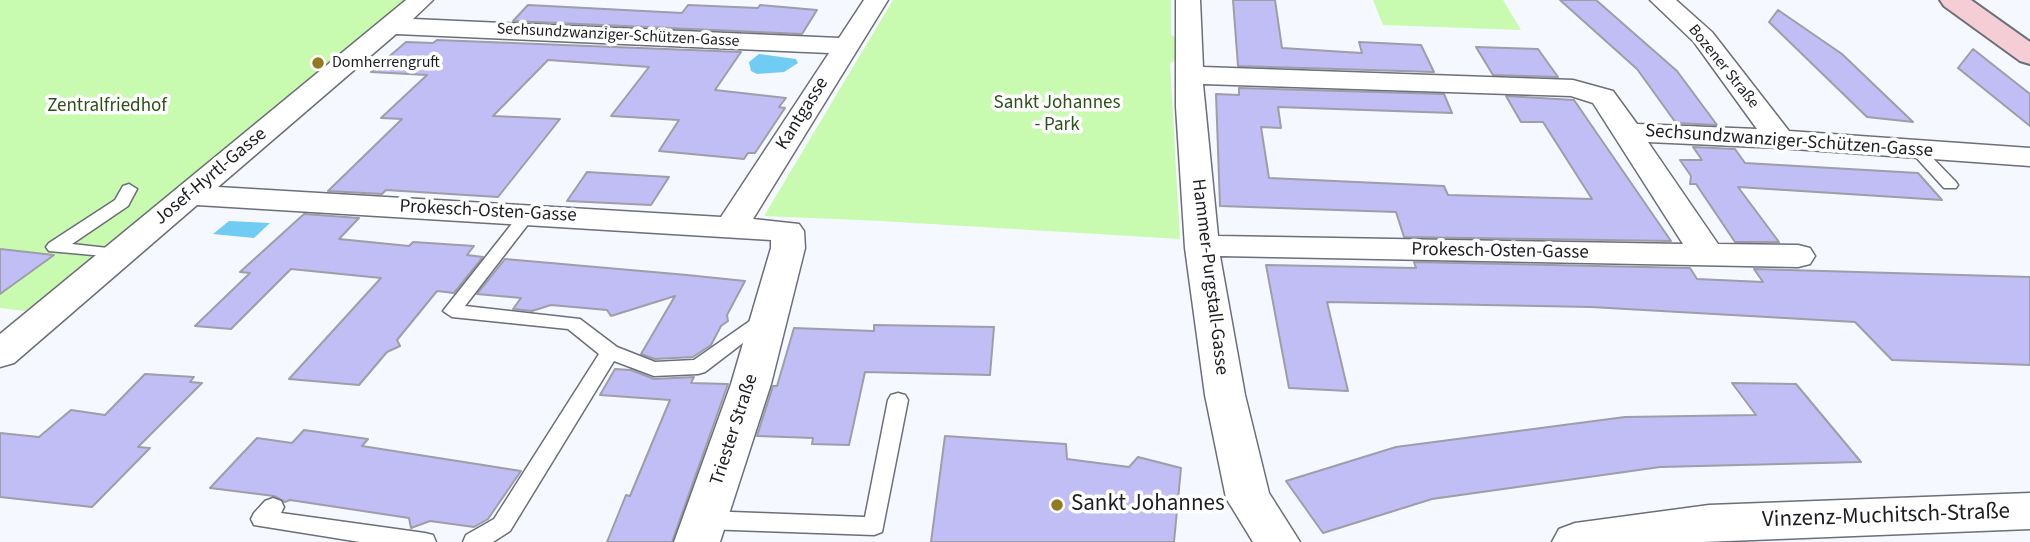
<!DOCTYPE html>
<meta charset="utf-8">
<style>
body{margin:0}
canvas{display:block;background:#f6f8ff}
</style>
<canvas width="2030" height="542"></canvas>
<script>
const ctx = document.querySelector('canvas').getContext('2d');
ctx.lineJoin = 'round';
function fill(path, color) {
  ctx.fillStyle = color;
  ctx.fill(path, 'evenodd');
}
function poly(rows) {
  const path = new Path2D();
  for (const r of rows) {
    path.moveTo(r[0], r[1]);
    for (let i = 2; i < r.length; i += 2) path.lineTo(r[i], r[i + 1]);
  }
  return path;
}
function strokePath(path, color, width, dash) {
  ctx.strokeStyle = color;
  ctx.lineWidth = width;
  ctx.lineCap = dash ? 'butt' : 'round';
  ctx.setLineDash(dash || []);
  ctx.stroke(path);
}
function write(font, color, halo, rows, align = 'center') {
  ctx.font = font + ' "Source Sans 3",sans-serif';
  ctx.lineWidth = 7;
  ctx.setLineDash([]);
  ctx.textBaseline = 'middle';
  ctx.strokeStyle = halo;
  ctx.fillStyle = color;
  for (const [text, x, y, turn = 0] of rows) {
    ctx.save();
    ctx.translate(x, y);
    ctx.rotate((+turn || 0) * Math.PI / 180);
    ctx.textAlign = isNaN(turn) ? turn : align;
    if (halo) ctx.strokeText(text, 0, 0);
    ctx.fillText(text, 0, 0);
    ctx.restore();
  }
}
fill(poly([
 [0,0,408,0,32,312,0,308],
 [893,0,1171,0,1171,35,1179,39,1179,59,1170,63,1180,239,881,221,764,216],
 [1373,0,1503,0,1521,30,1383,25]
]), '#c8fbb0');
fill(poly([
 [759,54,796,59,798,63,784,72,757,74,751,71,749,62],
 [229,221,270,223,254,238,213,234]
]), '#70ccf3');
const building = poly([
 [1233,0,1275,0,1282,48,1362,53,1359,42,1421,45,1434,72,1238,66,1233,0],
 [1560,0,1596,0,1677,71,1717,125,1676,123,1637,69,1560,0],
 [528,5,682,13,688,5,758,8,760,5,817,10,802,34,513,21,528,5],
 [1778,10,1842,54,1913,122,1867,117,1769,22,1778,10],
 [437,40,741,52,715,90,786,98,779,107,785,108,755,153,748,153,744,159,659,151,679,120,611,116,649,67,548,60,493,116,560,119,498,197,386,190,382,194,328,191,402,119,381,118,427,75,371,72,406,42,433,43,437,40],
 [1476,47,1538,49,1558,77,1493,75,1476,47],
 [1973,49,2030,94,2030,126,1958,68,1973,49],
 [1239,88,1444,94,1452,113,1278,107,1281,128,1261,127,1269,178,1444,186,1448,195,1592,199,1543,122,1521,122,1506,96,1574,100,1671,241,1404,237,1396,212,1220,206,1216,94,1239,95,1239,88],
 [1693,147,1735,149,1745,163,1918,173,1942,200,1738,187,1779,242,1735,242,1696,184,1690,184,1691,176,1680,160,1702,160,1693,147],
 [587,172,669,177,651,205,567,201,587,172],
 [304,214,359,218,339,239,409,246,413,242,474,246,467,255,483,257,454,293,437,291,397,340,400,346,387,352,359,385,289,379,381,278,291,269,231,329,195,326,250,273,240,272,304,214],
 [0,249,54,255,0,294,0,249],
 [505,259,687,275,745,281,727,315,728,321,721,326,711,345,693,357,655,359,641,354,675,296,611,316,607,310,551,305,532,311,513,309,521,298,477,294,505,259],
 [1414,262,1690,268,1697,279,1763,282,1754,269,2030,277,2030,365,1892,360,1855,322,1591,307,1327,302,1348,391,1289,388,1266,265,1416,268,1414,262],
 [874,325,994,327,990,375,865,372,849,445,812,444,813,438,757,436,773,386,777,386,794,328,874,331,874,325],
 [615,369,631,370,654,379,694,377,691,383,728,384,672,542,607,542,626,495,630,496,670,400,600,395,615,369],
 [145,374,194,377,190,382,202,383,138,447,150,448,92,507,0,497,0,433,39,437,71,410,105,415,145,374],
 [1732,383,1796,384,1861,462,1660,467,1432,499,1323,533,1286,481,1396,447,1625,417,1756,415,1732,383],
 [304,430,368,439,362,446,521,471,488,519,474,527,430,521,411,528,409,518,290,500,285,502,274,496,210,488,257,438,292,443,304,430],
 [945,436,1066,444,1067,459,1129,467,1138,457,1181,468,1174,542,931,542,945,436]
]);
fill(building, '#c1bef6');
strokePath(building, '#9e9da8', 2);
const service = poly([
 [1917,145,1922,147,1956,182,1958,185,1956,188,1944,188,1912,153,1909,150,1917,145],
 [129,184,137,189,128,206,72,244,126,250,129,254,126,258,49,251,46,247,49,243,115,200,123,186,129,184],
 [528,209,536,214,465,306,580,319,617,347,655,362,694,360,757,316,764,314,771,316,773,320,705,372,698,374,654,376,614,361,510,531,493,542,463,542,466,535,494,519,599,354,568,329,452,317,443,311,522,211,528,209],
 [898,393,905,395,908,400,882,532,874,535,705,529,697,526,694,520,697,514,705,511,865,517,888,400,891,395,898,393],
 [273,498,281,501,284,507,281,513,425,533,433,535,436,542,360,542,254,525,251,519,254,513,265,501,273,498]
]);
const minor = poly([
 [406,0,433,0,413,19,839,38,864,0,888,0,753,219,799,224,804,231,805,248,771,384,720,542,674,542,731,384,771,248,771,240,197,205,14,363,0,367,0,334,406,0],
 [396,34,829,53,721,217,218,187,396,34],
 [1176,0,1200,0,1203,67,1573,80,1613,91,1637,124,1757,129,1694,42,1650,0,1676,0,1712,32,1789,131,2030,148,2030,166,1780,148,1648,142,1718,244,1798,245,1810,248,1815,256,1810,264,1798,267,1220,256,1245,395,1269,493,1300,542,1253,542,1226,498,1205,395,1185,248,1176,107,1176,0],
 [1203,84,1571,96,1593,103,1683,244,1218,236,1203,84],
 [2030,493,2030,529,1703,542,1552,542,1559,529,1575,523,1709,505,2030,493]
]);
const secondary = poly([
 [1940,0,1971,0,2030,42,2030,64,2020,61,1944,6,1940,0]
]);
strokePath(service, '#6c6e78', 3);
strokePath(minor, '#6c6e78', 3);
strokePath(secondary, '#6c6e78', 4);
fill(service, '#fff');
fill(minor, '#fff');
fill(secondary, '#f4ced4');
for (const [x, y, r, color] of [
 [318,63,7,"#917a20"],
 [1057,505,7,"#917a20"]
]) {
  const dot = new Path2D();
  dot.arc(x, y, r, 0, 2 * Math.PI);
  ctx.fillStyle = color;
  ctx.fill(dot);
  strokePath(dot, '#fff', 2.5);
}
write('16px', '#1d1e22', '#fff', [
 ["Sechsundzwanziger-Schützen-Gasse",618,36,3],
 ["Bozener Straße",1723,67,51]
]);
write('16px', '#1d1e22', '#fff', [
 ["Domherrengruft",332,63]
], 'left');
write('19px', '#2c5117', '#fff', [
 ["Sankt Johannes",1057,104],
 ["- Park",1057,126],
 ["Zentralfriedhof",107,107]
]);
write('19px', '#1d1e22', '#fff', [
 ["Kantgasse",803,114,-58],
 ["Sechsundzwanziger-Schützen-Gasse",1789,142,4],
 ["Josef-Hyrtl-Gasse",211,177,-40],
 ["Prokesch-Osten-Gasse",488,212,3],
 ["Prokesch-Osten-Gasse",1500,252,1],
 ["Hammer-Purgstall-Gasse",1209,277,83],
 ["Triester Straße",735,430,-72]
]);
write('23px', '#1d1e22', '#fff', [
 ["Sankt Johannes",1071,505]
], 'left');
write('23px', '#1d1e22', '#fff', [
 ["Vinzenz-Muchitsch-Straße",1886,517,-2]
]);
</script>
